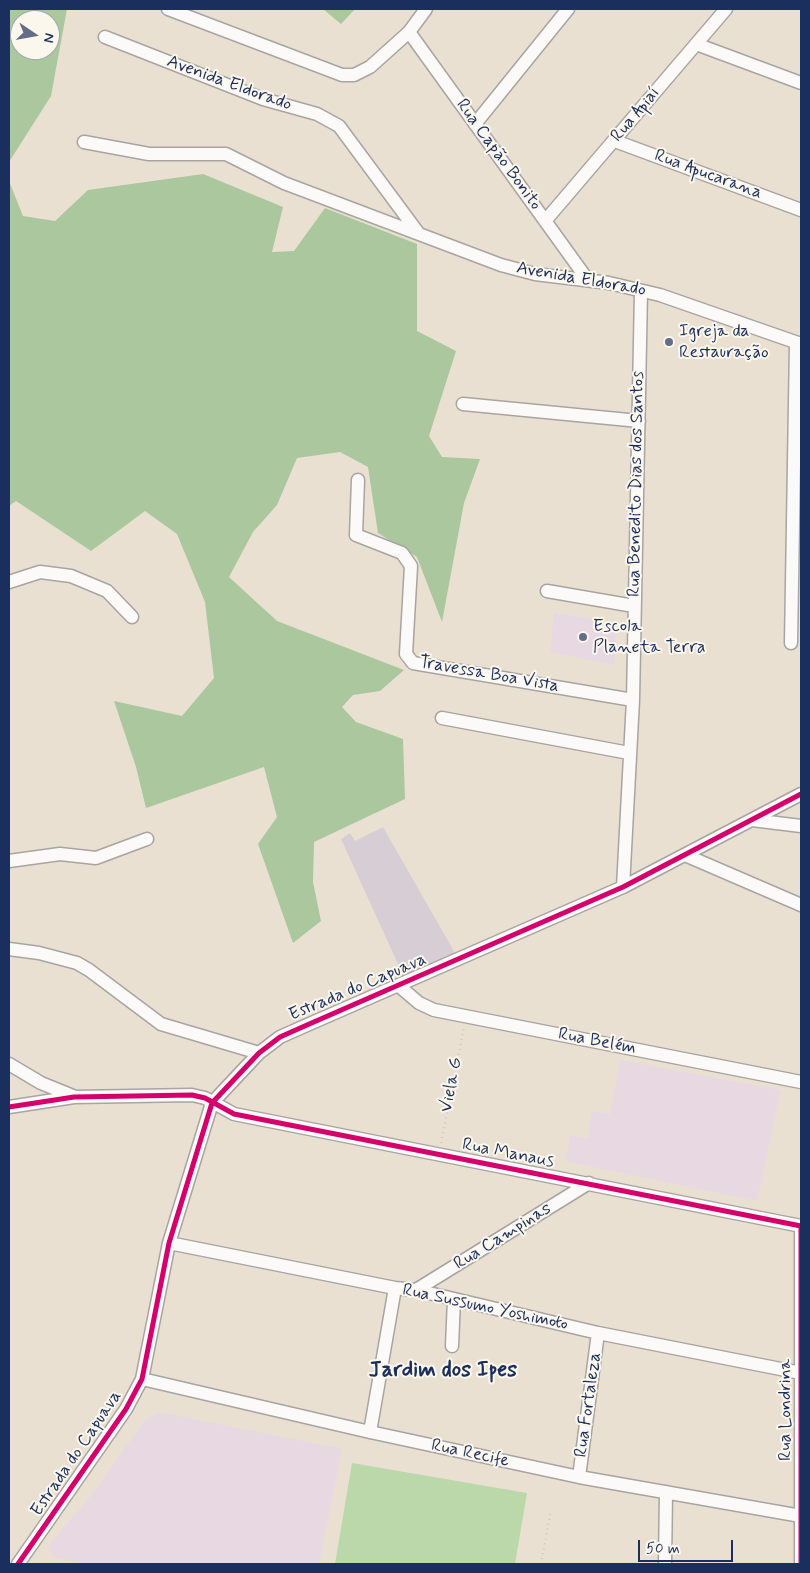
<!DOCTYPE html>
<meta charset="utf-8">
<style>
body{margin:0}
#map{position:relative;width:810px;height:1573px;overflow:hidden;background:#eae0d2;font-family:Mynerve,sans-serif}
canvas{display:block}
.frame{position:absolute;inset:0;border:10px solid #1b2f5e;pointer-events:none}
.north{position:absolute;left:10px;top:10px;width:50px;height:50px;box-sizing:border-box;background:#fbf7ec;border:1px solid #a1a7b3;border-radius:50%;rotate:102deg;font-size:14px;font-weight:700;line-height:20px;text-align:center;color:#1b2f5e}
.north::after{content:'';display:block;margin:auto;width:18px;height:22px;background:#636d87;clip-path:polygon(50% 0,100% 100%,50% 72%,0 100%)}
.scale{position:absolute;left:638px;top:1540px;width:95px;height:22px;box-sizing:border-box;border:2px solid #1b2f5e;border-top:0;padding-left:6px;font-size:15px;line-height:18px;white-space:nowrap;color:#1b2f5e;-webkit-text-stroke:4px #fbf7ec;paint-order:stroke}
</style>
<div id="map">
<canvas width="810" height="1573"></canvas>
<div class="frame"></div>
<div class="north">N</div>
<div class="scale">50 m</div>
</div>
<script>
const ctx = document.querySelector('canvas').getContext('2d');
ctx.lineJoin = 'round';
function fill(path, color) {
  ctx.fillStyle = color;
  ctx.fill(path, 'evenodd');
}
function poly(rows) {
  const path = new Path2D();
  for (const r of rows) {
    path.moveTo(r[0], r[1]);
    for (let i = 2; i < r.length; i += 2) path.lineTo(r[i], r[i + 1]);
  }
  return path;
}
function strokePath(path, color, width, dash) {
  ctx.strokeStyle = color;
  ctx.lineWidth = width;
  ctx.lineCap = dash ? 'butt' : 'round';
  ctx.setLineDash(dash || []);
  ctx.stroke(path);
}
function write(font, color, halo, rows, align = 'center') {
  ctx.font = font + ' Mynerve,sans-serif';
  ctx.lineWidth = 4;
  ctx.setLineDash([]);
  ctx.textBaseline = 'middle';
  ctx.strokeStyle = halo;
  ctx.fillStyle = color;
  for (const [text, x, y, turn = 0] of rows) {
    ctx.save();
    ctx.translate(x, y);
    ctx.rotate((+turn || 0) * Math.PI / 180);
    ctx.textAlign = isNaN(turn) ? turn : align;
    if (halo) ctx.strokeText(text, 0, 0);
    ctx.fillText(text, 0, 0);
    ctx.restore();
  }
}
fill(poly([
 [554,613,615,622,615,665,550,652],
 [620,1060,781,1090,757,1201,565,1161,570,1136,588,1138,591,1111,610,1114],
 [159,1412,342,1449,319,1564,84,1564,53,1557,48,1546,90,1497,144,1421]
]), '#e8d8e2');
fill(poly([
 [383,827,455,953,403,975,341,839,350,833,355,841]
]), '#d7ced5');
fill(poly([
 [352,1463,527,1493,515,1564,335,1564]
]), '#bad8a9');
fill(poly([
 [9,9,67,9,51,96,9,162],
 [20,20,50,20,50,50,20,50],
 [323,9,355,9,341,24],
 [203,174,283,207,272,252,294,251,325,208,417,244,417,331,456,351,429,436,442,457,480,459,464,503,442,622,417,557,378,533,368,467,340,452,297,458,277,505,253,532,229,577,277,621,404,670,380,691,353,695,342,707,356,722,403,739,405,799,314,842,313,882,321,921,293,943,258,844,277,817,264,767,146,808,136,767,114,701,182,716,214,678,205,602,177,534,145,511,91,551,16,501,9,506,9,181,23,216,55,221,88,190]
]), '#aac79e');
const minor = poly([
 [168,9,342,75,354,75,370,67,409,32,426,9],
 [409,32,587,279],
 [105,37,263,99,317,114,339,126,419,234],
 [696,44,801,83],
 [475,124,568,9],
 [615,141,801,210],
 [84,142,149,154,226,154,284,183,501,265,535,274,609,283,660,295,801,344],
 [545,221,726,9],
 [463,404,639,421],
 [358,480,356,535,402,553,411,566,406,654,413,663,633,700],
 [9,582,40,572,71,576,107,591,132,617],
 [547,591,634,606],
 [791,643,796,343],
 [442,718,629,753],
 [752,820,801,826],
 [685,855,801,905],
 [9,861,60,854,96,858,147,839],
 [623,887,633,700,641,291],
 [9,949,39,953,77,963,89,970,161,1024,259,1053],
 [399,986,419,1003,434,1010,801,1082],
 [9,1064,41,1083,73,1096],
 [9,1107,74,1097,192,1095,205,1098,234,1114,801,1226,801,1564],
 [169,1243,395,1288,416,1290,598,1333,801,1373],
 [416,1290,589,1183],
 [452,1346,454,1299],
 [142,1379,370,1432,579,1477,801,1516],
 [370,1432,395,1288],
 [579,1477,598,1333],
 [18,1564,126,1409,142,1379,169,1243,212,1103,259,1053,280,1037,307,1025,623,887,801,794],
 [665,1564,666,1492]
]);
strokePath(minor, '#a7a4a2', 15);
strokePath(poly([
 [441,1143,464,1028],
 [541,1564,551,1510]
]), '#cbcbca', 2.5, [1, 4]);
strokePath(minor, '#fcfaf8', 12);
strokePath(poly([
 [9,1107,74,1097,192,1095,205,1098,234,1114,801,1226,801,1564],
 [18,1564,126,1409,142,1379,169,1243,212,1103,259,1053,280,1037,307,1025,623,887,801,794]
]), '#d6006c', 5);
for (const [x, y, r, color] of [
 [669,342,5,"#636d87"],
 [583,637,5,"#636d87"]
]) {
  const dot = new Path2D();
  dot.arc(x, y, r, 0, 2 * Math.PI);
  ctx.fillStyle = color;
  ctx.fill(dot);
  strokePath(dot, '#fbf7ec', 2);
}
write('18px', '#1b2f5e', '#fbf7ec', [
 ["Avenida Eldorado",229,84,20],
 ["Rua Apiaí",636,115,-50],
 ["Rua Capão Bonito",498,155,54],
 ["Rua Apucarana",708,175,20],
 ["Avenida Eldorado",581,280,10],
 ["Rua Benedito Dias dos Santos",637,484,-89],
 ["Travessa Boa Vista",489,675,10],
 ["Estrada do Capuava",358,988,-23],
 ["Rua Belém",597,1042,11],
 ["Viela G",452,1085,-79],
 ["Rua Manaus",508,1154,11],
 ["Rua Campinas",503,1237,-32],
 ["Rua Sussumo Yoshimoto",485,1308,12],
 ["Rua Fortaleza",589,1405,-82],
 ["Rua Londrina",786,1410,-90],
 ["Estrada do Capuava",77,1454,-56],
 ["Rua Recife",470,1454,12]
]);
write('18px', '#1b2f5e', '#fbf7ec', [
 ["Igreja da",679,332],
 ["Restauração",679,353],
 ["Escola",593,627],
 ["Planeta Terra",593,648]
], 'left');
write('bold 22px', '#1b2f5e', '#fbf7ec', [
 ["Jardim dos Ipes",443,1371]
]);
</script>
